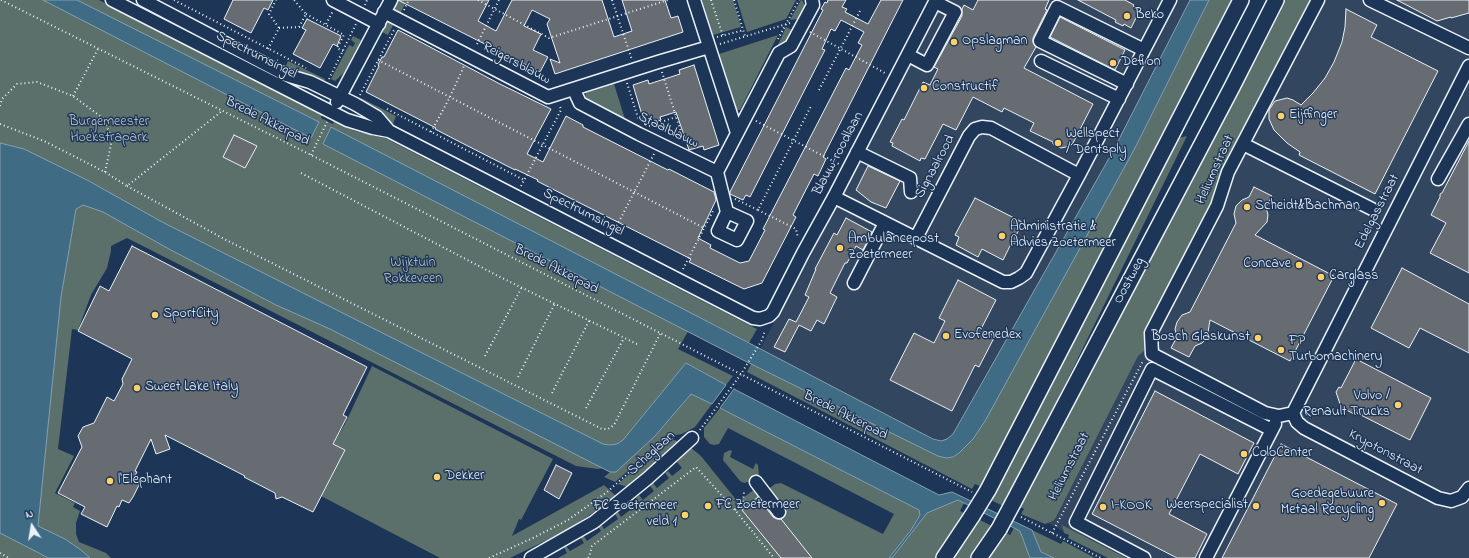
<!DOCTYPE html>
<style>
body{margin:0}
#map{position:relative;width:1469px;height:558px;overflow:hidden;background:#1d3557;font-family:"Indie Flower",sans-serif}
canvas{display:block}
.north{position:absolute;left:12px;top:506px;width:40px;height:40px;-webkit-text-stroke:3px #1d3557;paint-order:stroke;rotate:348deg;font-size:11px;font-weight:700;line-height:16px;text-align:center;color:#e8f1f8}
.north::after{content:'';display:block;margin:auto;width:14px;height:18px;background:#e8f1f8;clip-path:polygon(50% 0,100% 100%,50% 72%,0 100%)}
</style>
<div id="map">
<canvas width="1469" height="558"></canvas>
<div class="north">N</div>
</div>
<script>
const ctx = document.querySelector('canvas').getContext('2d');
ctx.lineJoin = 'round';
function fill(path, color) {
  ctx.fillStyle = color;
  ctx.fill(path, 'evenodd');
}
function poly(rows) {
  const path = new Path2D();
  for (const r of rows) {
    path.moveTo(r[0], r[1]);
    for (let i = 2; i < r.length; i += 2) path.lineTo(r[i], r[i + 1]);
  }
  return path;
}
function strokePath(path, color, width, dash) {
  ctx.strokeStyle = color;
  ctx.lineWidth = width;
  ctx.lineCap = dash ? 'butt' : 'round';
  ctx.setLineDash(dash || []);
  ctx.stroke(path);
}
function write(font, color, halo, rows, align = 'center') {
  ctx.font = font + ' "Indie Flower",sans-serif';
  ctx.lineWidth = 3;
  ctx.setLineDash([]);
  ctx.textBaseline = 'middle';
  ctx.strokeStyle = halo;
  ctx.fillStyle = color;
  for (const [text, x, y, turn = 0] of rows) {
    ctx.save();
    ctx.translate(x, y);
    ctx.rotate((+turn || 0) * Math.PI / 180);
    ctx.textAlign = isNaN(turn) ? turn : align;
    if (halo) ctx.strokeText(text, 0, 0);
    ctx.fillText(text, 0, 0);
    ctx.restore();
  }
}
fill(poly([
 [944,0,1190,0,1112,153,953,434,947,440,941,441,934,439,760,349],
 [1292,0,1469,0,1469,558,1116,558,1034,516]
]), '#33465f');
fill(poly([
 [0,0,99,0,322,115,321,118,333,124,334,121,355,131,385,138,757,329,749,343,697,316,678,349,733,376,726,385,686,363,631,430,609,467,598,469,576,466,127,238,111,246,111,251,107,268,91,295,78,330,72,329,58,449,74,456,55,493,75,503,73,507,80,511,76,523,76,534,79,542,106,553,111,558,0,558],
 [396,0,401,0,406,2,400,14,392,10],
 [702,0,733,0,741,27,713,35],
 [737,0,796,0,786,19,747,32],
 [801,0,802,0,805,5,798,19,790,20],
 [1209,0,1232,0,982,487,975,484,972,489,747,372,751,364,946,458,953,457,959,453,1135,148],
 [1279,0,1311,0,1234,149,1216,194,1146,334,1145,347,1144,351,1138,356,1056,517,1053,521,1045,524,1021,514,1024,509,1019,506],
 [385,21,393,25,388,35,380,31],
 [786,27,792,30,786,43,778,45],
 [778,35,740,110,737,110,719,54],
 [353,36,361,40,344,73,335,81,331,79,349,45,353,47,355,43,351,40],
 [288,61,325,79,324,83,285,68],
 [614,84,625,119,588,101,585,97,586,93],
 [361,98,396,116,393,124,359,101],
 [1187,136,1005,507,989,499,1171,140],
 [372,366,553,459,521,520,519,519,512,536,604,485,617,497,562,533,510,558,440,558,321,496,345,450,333,444,345,424],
 [691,394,712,404,695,427,682,434,670,436,664,440,615,482,604,477,610,472,616,471,655,436],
 [720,408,919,510,920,515,911,530,889,558,558,558,567,553,564,547,566,546,570,551,584,543,580,537,583,535,587,541,601,531,598,526,601,524,604,529,618,519,615,514,618,512,621,517,639,503,636,498,639,495,643,500,654,491,650,486,653,483,657,488,669,478,665,473,668,471,672,476,682,468,677,462,690,447,701,456,738,502,761,484,766,491,775,484,781,483,883,534,894,514,728,428,719,444,714,445,710,444,704,437,704,428],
 [675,440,679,442,632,485,628,487,618,484,666,442],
 [730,450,732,451,730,457,753,469,756,463,758,465,759,475,752,481,744,483,740,481,723,460,724,453],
 [958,500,964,503,960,511,966,514,937,558,892,558,927,513],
 [978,519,994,527,971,558,951,558],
 [1062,525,1126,558,1108,558,1068,538,1069,535,1064,533],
 [1014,528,1020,531,1030,558,986,558,1004,532,1010,535],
 [1032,530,1061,544,1063,541,1095,558,1054,558,1041,552]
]), '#5b6f6b');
const water = poly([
 [43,0,77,0,319,122,311,138,43,0],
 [1190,0,1209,0,1135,148,985,421,973,439,959,453,953,457,946,458,938,456,743,360,323,144,331,127,749,343,933,439,941,441,947,439,953,434,1112,153,1190,0],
 [0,143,24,149,87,180,164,223,603,444,610,445,617,444,623,440,686,363,726,385,712,404,691,394,655,436,616,472,610,472,330,329,276,305,169,249,103,212,83,205,76,209,61,297,38,526,65,539,81,550,90,558,48,558,39,553,0,533,0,143],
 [734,389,939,495,952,492,1032,530,1041,552,1054,558,1030,558,1020,531,958,500,927,513,892,558,889,558,911,530,920,515,919,510,720,408,734,389]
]);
fill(water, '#3f6b84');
strokePath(water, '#83a1b2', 1);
const building = poly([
 [233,0,273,0,268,10,264,8,251,33,224,19,233,0],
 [398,0,489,0,478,21,496,31,512,0,602,0,614,37,632,31,622,0,665,0,671,18,678,16,683,32,555,74,550,59,560,63,547,24,550,19,532,10,524,26,541,34,533,50,548,57,540,72,398,0],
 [828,0,846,0,842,7,847,9,845,12,868,24,881,0,903,0,823,157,826,159,818,176,814,174,793,215,796,217,762,283,744,289,689,262,691,259,572,199,537,181,538,180,515,169,515,170,460,142,435,129,436,128,366,92,379,66,378,65,382,57,384,57,398,30,500,84,551,109,527,154,543,162,566,116,583,125,583,127,660,166,668,170,669,169,714,192,716,200,698,238,711,245,710,248,740,263,749,261,765,230,763,229,846,68,849,70,862,45,858,43,864,32,841,20,835,31,831,29,822,49,825,50,750,197,746,195,743,200,730,194,730,192,823,10,821,9,825,2,827,3,828,0],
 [978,0,1049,0,1045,9,1047,10,1033,38,1033,42,1036,47,1024,68,1093,104,1073,143,1070,146,1061,148,1053,144,1053,142,1030,131,1034,123,1004,108,1002,112,973,97,956,130,943,124,925,159,921,158,920,161,892,146,893,143,890,142,902,119,904,120,923,82,930,85,938,69,934,67,962,16,962,9,964,5,973,10,978,0],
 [1078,0,1125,0,1134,5,1133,6,1140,10,1131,28,1124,24,1123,26,1115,22,1116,20,1078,0],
 [1397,0,1469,0,1469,13,1451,18,1451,17,1437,21,1397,0],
 [1346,9,1377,25,1371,37,1438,71,1375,194,1299,155,1300,152,1287,143,1274,130,1269,119,1269,110,1275,101,1287,98,1293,100,1301,105,1313,93,1325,78,1334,62,1342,42,1345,27,1346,9],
 [1060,17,1125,50,1115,70,1050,37,1060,17],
 [307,19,341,36,337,46,333,44,320,68,293,54,306,30,302,28,307,19],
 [694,65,719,145,704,150,703,146,689,150,676,112,660,117,661,120,645,125,633,85,648,80,649,84,680,74,679,70,694,65],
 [234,135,257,146,245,168,223,157,234,135],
 [1469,141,1469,273,1430,253,1446,223,1431,215,1440,197,1440,194,1442,193,1469,141],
 [868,166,900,181,886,208,871,202,856,190,868,166],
 [1254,187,1272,196,1266,207,1268,215,1267,222,1255,235,1334,276,1290,361,1210,320,1207,338,1202,343,1195,346,1189,357,1171,348,1177,337,1175,329,1177,322,1182,315,1190,312,1236,223,1234,214,1236,206,1242,200,1249,197,1254,187],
 [975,198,1022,222,1015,238,1016,243,1011,244,1003,260,982,249,978,257,956,245,959,237,955,235,975,198],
 [846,218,872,232,863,250,856,246,847,263,845,263,830,293,837,297,824,324,817,320,811,331,799,325,785,352,774,347,789,319,796,322,809,297,805,295,816,269,815,269,834,233,837,235,846,218],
 [132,246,367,367,343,415,347,417,333,444,345,450,313,512,282,497,276,499,275,493,244,477,245,476,165,435,170,449,156,454,151,439,135,471,137,472,133,479,140,483,133,497,129,503,122,500,119,507,117,506,107,527,81,514,85,507,58,493,82,447,78,436,83,427,94,423,107,397,114,401,123,384,122,379,132,359,78,331,100,286,109,291,132,246],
 [1402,268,1469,304,1469,353,1420,328,1409,348,1371,328,1402,268],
 [958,280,996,300,981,329,995,336,979,367,975,365,952,411,890,380,914,333,934,343,945,321,939,318,958,280],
 [1356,359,1431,398,1410,440,1355,412,1354,414,1341,407,1336,392,1339,387,1341,388,1356,359],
 [1155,391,1254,443,1238,474,1200,454,1169,514,1207,534,1195,558,1177,558,1092,514,1155,391],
 [1281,444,1397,504,1369,558,1222,558,1281,444],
 [556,465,572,473,559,499,544,490,556,465],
 [758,497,773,517,777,519,781,519,812,558,781,558,742,510,758,497]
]);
fill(building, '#666c71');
strokePath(building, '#e8f1f8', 1);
const minor = poly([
 [112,0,347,120,373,128,389,131,753,318,760,319,769,316,773,312,803,253,834,197,936,0],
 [143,0,286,75,310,82,355,104,377,117,389,131],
 [333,0,379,24],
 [694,0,737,133],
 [1370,0,1469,48],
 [384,12,548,97,658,62,709,47],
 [908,55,927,65,955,12,935,2],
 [1041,61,1119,99],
 [1127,84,1040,41,1057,7,1144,50],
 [574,90,580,103,639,134,717,172],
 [337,102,391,0],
 [1243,144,1372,209],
 [857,152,910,178,911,192],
 [717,172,779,53,791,46,813,5,812,0],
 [717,172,727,212,718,231,737,240,747,221,727,212],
 [1438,179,1469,124],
 [834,197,1003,282,1011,282,1019,278,1026,273,1079,175,1170,0],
 [916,238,969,136,975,129,982,127,991,128,1079,175],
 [854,283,885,223],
 [1293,413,1279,416,1265,413,1152,354,1151,333,1217,206,1228,172,1318,0],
 [1293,413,1469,66],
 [1293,413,1297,422,1304,428,1438,498,1451,501,1462,497,1469,488],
 [756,482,779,512],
 [531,558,594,522,648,478,692,438],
 [1144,558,1076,522,1152,369,1272,430],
 [1206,558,1275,424]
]);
const major = poly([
 [988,490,1241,0],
 [1013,503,1232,87,1276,0],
 [944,558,972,516],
 [979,558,999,529]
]);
strokePath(minor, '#e8f1f8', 15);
strokePath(major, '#e8f1f8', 18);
strokePath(poly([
 [1,0,311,155,972,492],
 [174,0,306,68],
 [478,0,549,38,668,0],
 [612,0,632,60],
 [711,0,723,36],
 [734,0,745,36],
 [365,5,367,0],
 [404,10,409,0],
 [306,14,344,35,337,48,343,51],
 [326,24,333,11],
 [279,28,299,27,306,14,294,0],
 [810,32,885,73],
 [717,37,744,30],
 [778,39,799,0],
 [477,44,499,0],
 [720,44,790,23],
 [268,49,279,28,269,14,276,0],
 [378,60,704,228],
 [662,72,684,142],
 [329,79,356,24],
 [627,83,639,121],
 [819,90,861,9],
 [360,95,394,30],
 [73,96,98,49],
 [0,106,2,99,17,84,37,82,73,96,104,119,112,140,105,172],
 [387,109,524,180],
 [756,121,839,164],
 [0,124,44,141,105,172,127,186,222,111],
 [649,126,676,117],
 [431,132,450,97,464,66],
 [311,155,327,122],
 [301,173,500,277,639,345],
 [127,186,226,240,602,429,608,429,614,425,660,334],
 [521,186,561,110,560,106],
 [735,199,758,210,811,106],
 [758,210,796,229,798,238],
 [613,233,654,154],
 [683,269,714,209],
 [485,356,522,287],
 [518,377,555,303],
 [552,393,589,321],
 [586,408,624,338],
 [700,430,741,374,762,340,765,330],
 [735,510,743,503,744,492],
 [1021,517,1101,558],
 [1052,533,1143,361],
 [0,553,9,558],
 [489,558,533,538,568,520,607,492,660,445,666,441,674,439],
 [588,558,589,557,592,546,696,467,735,510,774,558]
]), '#e8f1f8', 2, [1, 3]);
strokePath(minor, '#1d3557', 12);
strokePath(major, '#1d3557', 15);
const majorBridge = poly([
 [972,516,988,490],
 [999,529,1013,503]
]);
strokePath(majorBridge, '#e8f1f8', 18, []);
strokePath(majorBridge, '#1d3557', 15);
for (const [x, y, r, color] of [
 [1127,16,4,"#ffd166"],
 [954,42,4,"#ffd166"],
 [1113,63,4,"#ffd166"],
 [924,88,4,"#ffd166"],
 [1281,116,4,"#ffd166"],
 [1058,143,4,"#ffd166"],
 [1247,207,4,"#ffd166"],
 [1002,236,4,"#ffd166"],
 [840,248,4,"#ffd166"],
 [1299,265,4,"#ffd166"],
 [1321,277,4,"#ffd166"],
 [155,315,4,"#ffd166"],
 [946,336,4,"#ffd166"],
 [1258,338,4,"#ffd166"],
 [1281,350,4,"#ffd166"],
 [137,388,4,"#ffd166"],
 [1398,405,4,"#ffd166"],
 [1244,454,4,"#ffd166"],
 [437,477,4,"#ffd166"],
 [110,481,4,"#ffd166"],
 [1382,503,4,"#ffd166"],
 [708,506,4,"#ffd166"],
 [1256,506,4,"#ffd166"],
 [1103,507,4,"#ffd166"],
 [685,515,4,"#ffd166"]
]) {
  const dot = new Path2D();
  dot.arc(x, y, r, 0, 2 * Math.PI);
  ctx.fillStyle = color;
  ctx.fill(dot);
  strokePath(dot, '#1d3557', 1.5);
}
write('14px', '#e8f1f8', '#1d3557', [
 ["Beko",1135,16],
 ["Opslagman",962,42],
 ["Defion",1121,63],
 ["Constructif",932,88],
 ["Eijffinger",1289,116],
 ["Wellspect",1066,135],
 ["/ Dentsply",1066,151],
 ["Scheidt&Bachman",1255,207],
 ["Administratie &",1010,228],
 ["Advies Zoetermeer",1010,244],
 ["Ambulancepost",848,240],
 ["Zoetermeer",848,256],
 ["Concave",1291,265,"right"],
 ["Carglass",1329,277],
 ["SportCity",163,315],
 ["Evofenedex",954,336],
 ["Bosch Glaskunst",1250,338,"right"],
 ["FP",1289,342],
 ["Turbomachinery",1289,358],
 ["Sweet Lake Italy",145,388],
 ["Volvo /",1390,397,"right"],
 ["Renault Trucks",1390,413,"right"],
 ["ColoCenter",1252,454],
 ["Dekker",445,477],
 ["l'Elephant",118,481],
 ["Goedegebuure",1374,495,"right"],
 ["Metaal Recycling",1374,511,"right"],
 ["FC Zoetermeer",716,506],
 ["Weerspecialist",1248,506,"right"],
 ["FC Zoetermeer",677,507,"right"],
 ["veld 1",677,523,"right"],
 ["I-KOOK",1111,507]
], 'left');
write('14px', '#e8f1f8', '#1d3557', [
 ["Spectrumsingel",256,56,27],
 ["Reigersblauw",516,64,28],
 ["Brede Akkerpad",267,122,27],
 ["Staalblauw",668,131,26],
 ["Blauw-roodlaan",839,154,-62],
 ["Signaalrood",936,167,-62],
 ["Heliumstraat",1216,170,-66],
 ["Edelgasstraat",1378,212,-63],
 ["Spectrumsingel",583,213,27],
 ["Brede Akkerpad",556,270,27],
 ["Oostweg",1130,281,-62],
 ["Brede Akkerpad",845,416,27],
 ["Kryptonstraat",1385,453,28],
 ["Scheglaan",652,454,-42],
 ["Heliumstraat",1070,467,-63]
]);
write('14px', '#b7c4c7', '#1d3557', [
 ["Burgemeester",109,123],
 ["Hoekstrapark",109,139],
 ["Wijktuin",413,264],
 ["Rokkeveen",413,280]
]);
</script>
